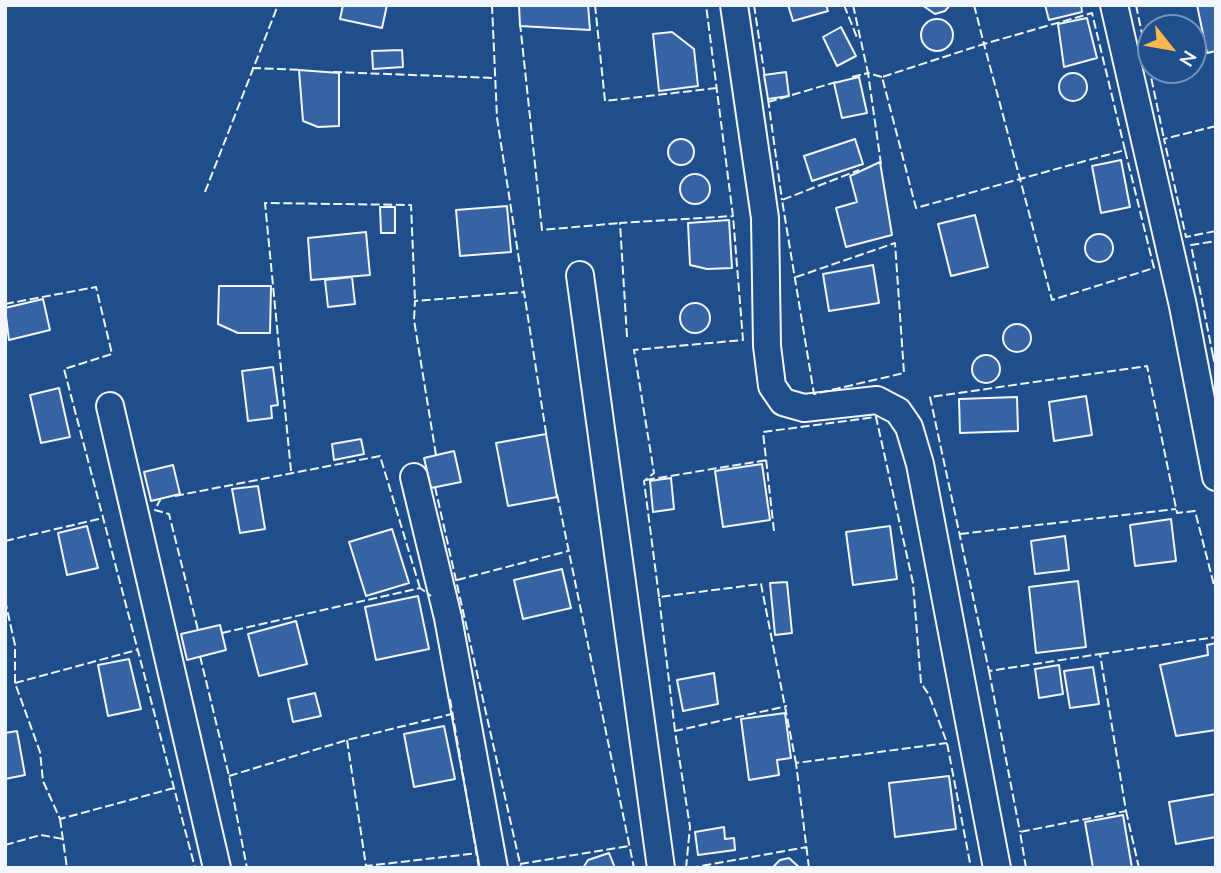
<!DOCTYPE html>
<style>
body{margin:0}
#map{position:relative;width:1221px;height:873px;overflow:hidden;background:#1f4e8c;font-family:Mulish,sans-serif}
canvas{display:block}
.frame{position:absolute;inset:0;border:7px solid #f2f6ff;pointer-events:none}
.north{position:absolute;left:1137px;top:14px;width:70px;height:70px;box-sizing:border-box;background:#1f4e8c;border:2px solid #7391ba;border-radius:50%;rotate:121deg;font-size:19px;font-weight:700;line-height:28px;text-align:center;color:#f2f6ff}
.north::after{content:'';display:block;margin:auto;width:24px;height:32px;background:#ffb74d;clip-path:polygon(50% 0,100% 100%,50% 72%,0 100%)}
</style>
<div id="map">
<canvas width="1221" height="873"></canvas>
<div class="frame"></div>
<div class="north">N</div>
</div>
<script>
const ctx = document.querySelector('canvas').getContext('2d');
ctx.lineJoin = 'round';
function fill(path, color) {
  ctx.fillStyle = color;
  ctx.fill(path, 'evenodd');
}
function poly(rows) {
  const path = new Path2D();
  for (const r of rows) {
    if (r.length === 3) {
      path.moveTo(r[0] + r[2], r[1]);
      path.arc(r[0], r[1], r[2], 0, 2 * Math.PI);
      continue;
    }
    path.moveTo(r[0], r[1]);
    for (let i = 2; i < r.length; i += 2) path.lineTo(r[i], r[i + 1]);
  }
  return path;
}
function strokePath(path, color, width, dash) {
  ctx.strokeStyle = color;
  ctx.lineWidth = width;
  ctx.lineCap = dash ? 'butt' : 'round';
  ctx.setLineDash(dash || []);
  ctx.stroke(path);
}
const building = poly([
 [343,5,387,5,382,28,340,19,343,5],
 [519,5,588,5,590,30,520,26,519,5],
 [788,5,826,5,828,11,793,21,788,5],
 [922,5,950,5,945,11,935,14,922,5],
 [1045,5,1081,5,1082,12,1049,20,1045,5],
 [1197,5,1216,5,1216,51,1207,53,1197,5],
 [1087,18,1097,58,1064,67,1058,24,1087,18],
 [937,35,16],
 [841,27,856,56,837,66,823,37,841,27],
 [672,32,694,49,698,86,659,91,653,34,672,32],
 [402,50,403,67,373,69,372,51,402,50],
 [299,70,339,73,339,126,318,127,303,121,299,70],
 [786,72,789,96,768,99,764,75,786,72],
 [1073,87,14],
 [859,77,867,113,842,118,834,83,859,77],
 [681,152,13],
 [855,139,863,164,812,181,804,156,855,139],
 [1121,160,1130,207,1101,213,1092,166,1121,160],
 [880,162,892,235,846,247,836,208,857,202,850,176,880,162],
 [695,189,15],
 [507,206,511,252,460,256,456,210,507,206],
 [380,207,395,207,395,233,381,233,380,207],
 [975,215,988,267,951,276,938,224,975,215],
 [729,220,732,268,707,269,690,265,688,223,729,220],
 [366,232,370,275,311,280,308,238,366,232],
 [1099,248,14],
 [873,265,879,303,829,311,823,274,873,265],
 [352,277,355,304,328,307,325,280,352,277],
 [219,286,271,286,270,333,238,333,218,324,219,286],
 [43,299,50,330,9,340,5,308,43,299],
 [695,318,15],
 [1017,338,14],
 [986,369,14],
 [273,367,278,405,271,406,272,418,248,421,242,371,273,367],
 [59,388,70,437,41,443,30,395,59,388],
 [1086,396,1092,435,1054,441,1049,402,1086,396],
 [1017,397,1018,431,960,433,959,399,1017,397],
 [546,434,557,497,508,506,496,443,546,434],
 [361,439,364,454,334,460,332,444,361,439],
 [454,451,461,482,431,488,424,458,454,451],
 [762,464,770,520,723,527,715,471,762,464],
 [173,465,180,494,151,501,144,472,173,465],
 [671,478,674,509,653,512,650,481,671,478],
 [258,486,265,529,240,533,232,489,258,486],
 [1171,519,1176,561,1135,566,1130,525,1171,519],
 [87,526,98,568,67,575,58,533,87,526],
 [890,526,897,579,853,585,846,532,890,526],
 [392,529,409,583,366,596,349,542,392,529],
 [1065,536,1069,570,1035,574,1031,541,1065,536],
 [562,569,571,608,523,619,514,580,562,569],
 [1078,581,1086,647,1036,653,1029,587,1078,581],
 [787,582,792,633,775,635,770,583,787,582],
 [418,596,429,649,376,660,365,607,418,596],
 [296,621,307,664,259,676,248,634,296,621],
 [220,625,226,650,187,660,181,634,220,625],
 [1216,643,1216,730,1176,736,1160,665,1208,655,1207,645,1216,643],
 [129,659,141,709,108,716,98,665,129,659],
 [1059,665,1063,694,1039,698,1035,669,1059,665],
 [1093,667,1099,704,1070,708,1064,671,1093,667],
 [714,673,718,704,683,711,677,680,714,673],
 [315,693,321,716,293,722,288,699,315,693],
 [785,713,791,758,777,760,779,775,749,780,741,719,785,713],
 [444,726,455,779,414,787,404,734,444,726],
 [17,731,25,775,5,779,5,733,17,731],
 [949,776,956,829,895,837,889,783,949,776],
 [1216,794,1216,837,1176,844,1169,802,1216,794],
 [1123,815,1132,868,1093,868,1085,822,1123,815],
 [724,827,725,839,734,838,735,850,698,855,695,832,724,827],
 [609,853,615,868,583,868,588,860,609,853],
 [789,858,800,868,772,868,780,860,789,858]
]);
fill(building, '#3563a3');
strokePath(building, '#f2f6ff', 2);
const street = poly([
 [734,5,765,218,767,346,772,386,783,402,804,408,877,400,898,411,909,427,920,464,997,868],
 [1114,5,1183,306,1216,477],
 [580,275,661,868],
 [110,406,217,868],
 [414,477,448,618,494,868]
]);
strokePath(street, '#f2f6ff', 30);
strokePath(street, '#1f4e8c', 26);
strokePath(poly([
 [492,5,497,118,524,292],
 [595,5,605,101,717,88],
 [754,5,765,78],
 [844,5,858,40],
 [853,5,868,73,882,77],
 [974,5,984,44,882,77,916,208,1020,179,1125,150,1154,268,1052,300,1020,179,984,44,1092,13,1125,150],
 [1136,5,1164,139],
 [520,23,542,230,620,223],
 [252,68,302,70],
 [333,72,494,78],
 [852,77,868,73,881,164],
 [768,99,782,200],
 [768,102,836,82],
 [1216,126,1164,139,1186,237,1216,231],
 [205,192,278,5],
 [796,277,895,243,904,373,814,394,782,200,859,170],
 [5,304,96,287,112,354,64,369,195,868],
 [627,337,620,223,733,216],
 [1213,356,1191,245,1216,241],
 [1216,356,1213,356,1216,370],
 [436,455,414,320,415,301,524,292,547,439],
 [291,471,265,203,411,205,415,301],
 [646,480,767,460],
 [435,487,521,868],
 [557,494,634,868],
 [175,496,380,456,420,588],
 [161,498,155,510,169,514,198,630],
 [774,531,763,432,876,417,913,583,921,683,929,695,947,743,971,868],
 [960,534,1176,509],
 [5,541,103,518],
 [457,580,568,551],
 [659,597,644,481,654,473,634,350,743,340,733,216,706,5],
 [5,600,15,645,15,683,40,752,43,781,60,819,174,788],
 [222,633,420,588,431,596],
 [1100,654,1216,637],
 [200,656,229,776,247,868],
 [989,671,1020,832],
 [15,683,137,650],
 [450,699,479,868],
 [675,731,659,597,761,584,796,763],
 [347,740,366,866,478,853],
 [229,776,347,740,452,714],
 [1126,811,1139,868],
 [60,819,67,868],
 [5,845,41,835,63,839],
 [520,864,629,846],
 [686,868,690,827,675,731,787,706],
 [690,868,807,847],
 [809,868,796,763,947,743],
 [1026,868,1020,832,1126,811,1100,654,989,671,930,397,1147,366,1177,513,1195,511,1216,593]
]), '#f2f6ff', 2, [9, 3.5]);
</script>
